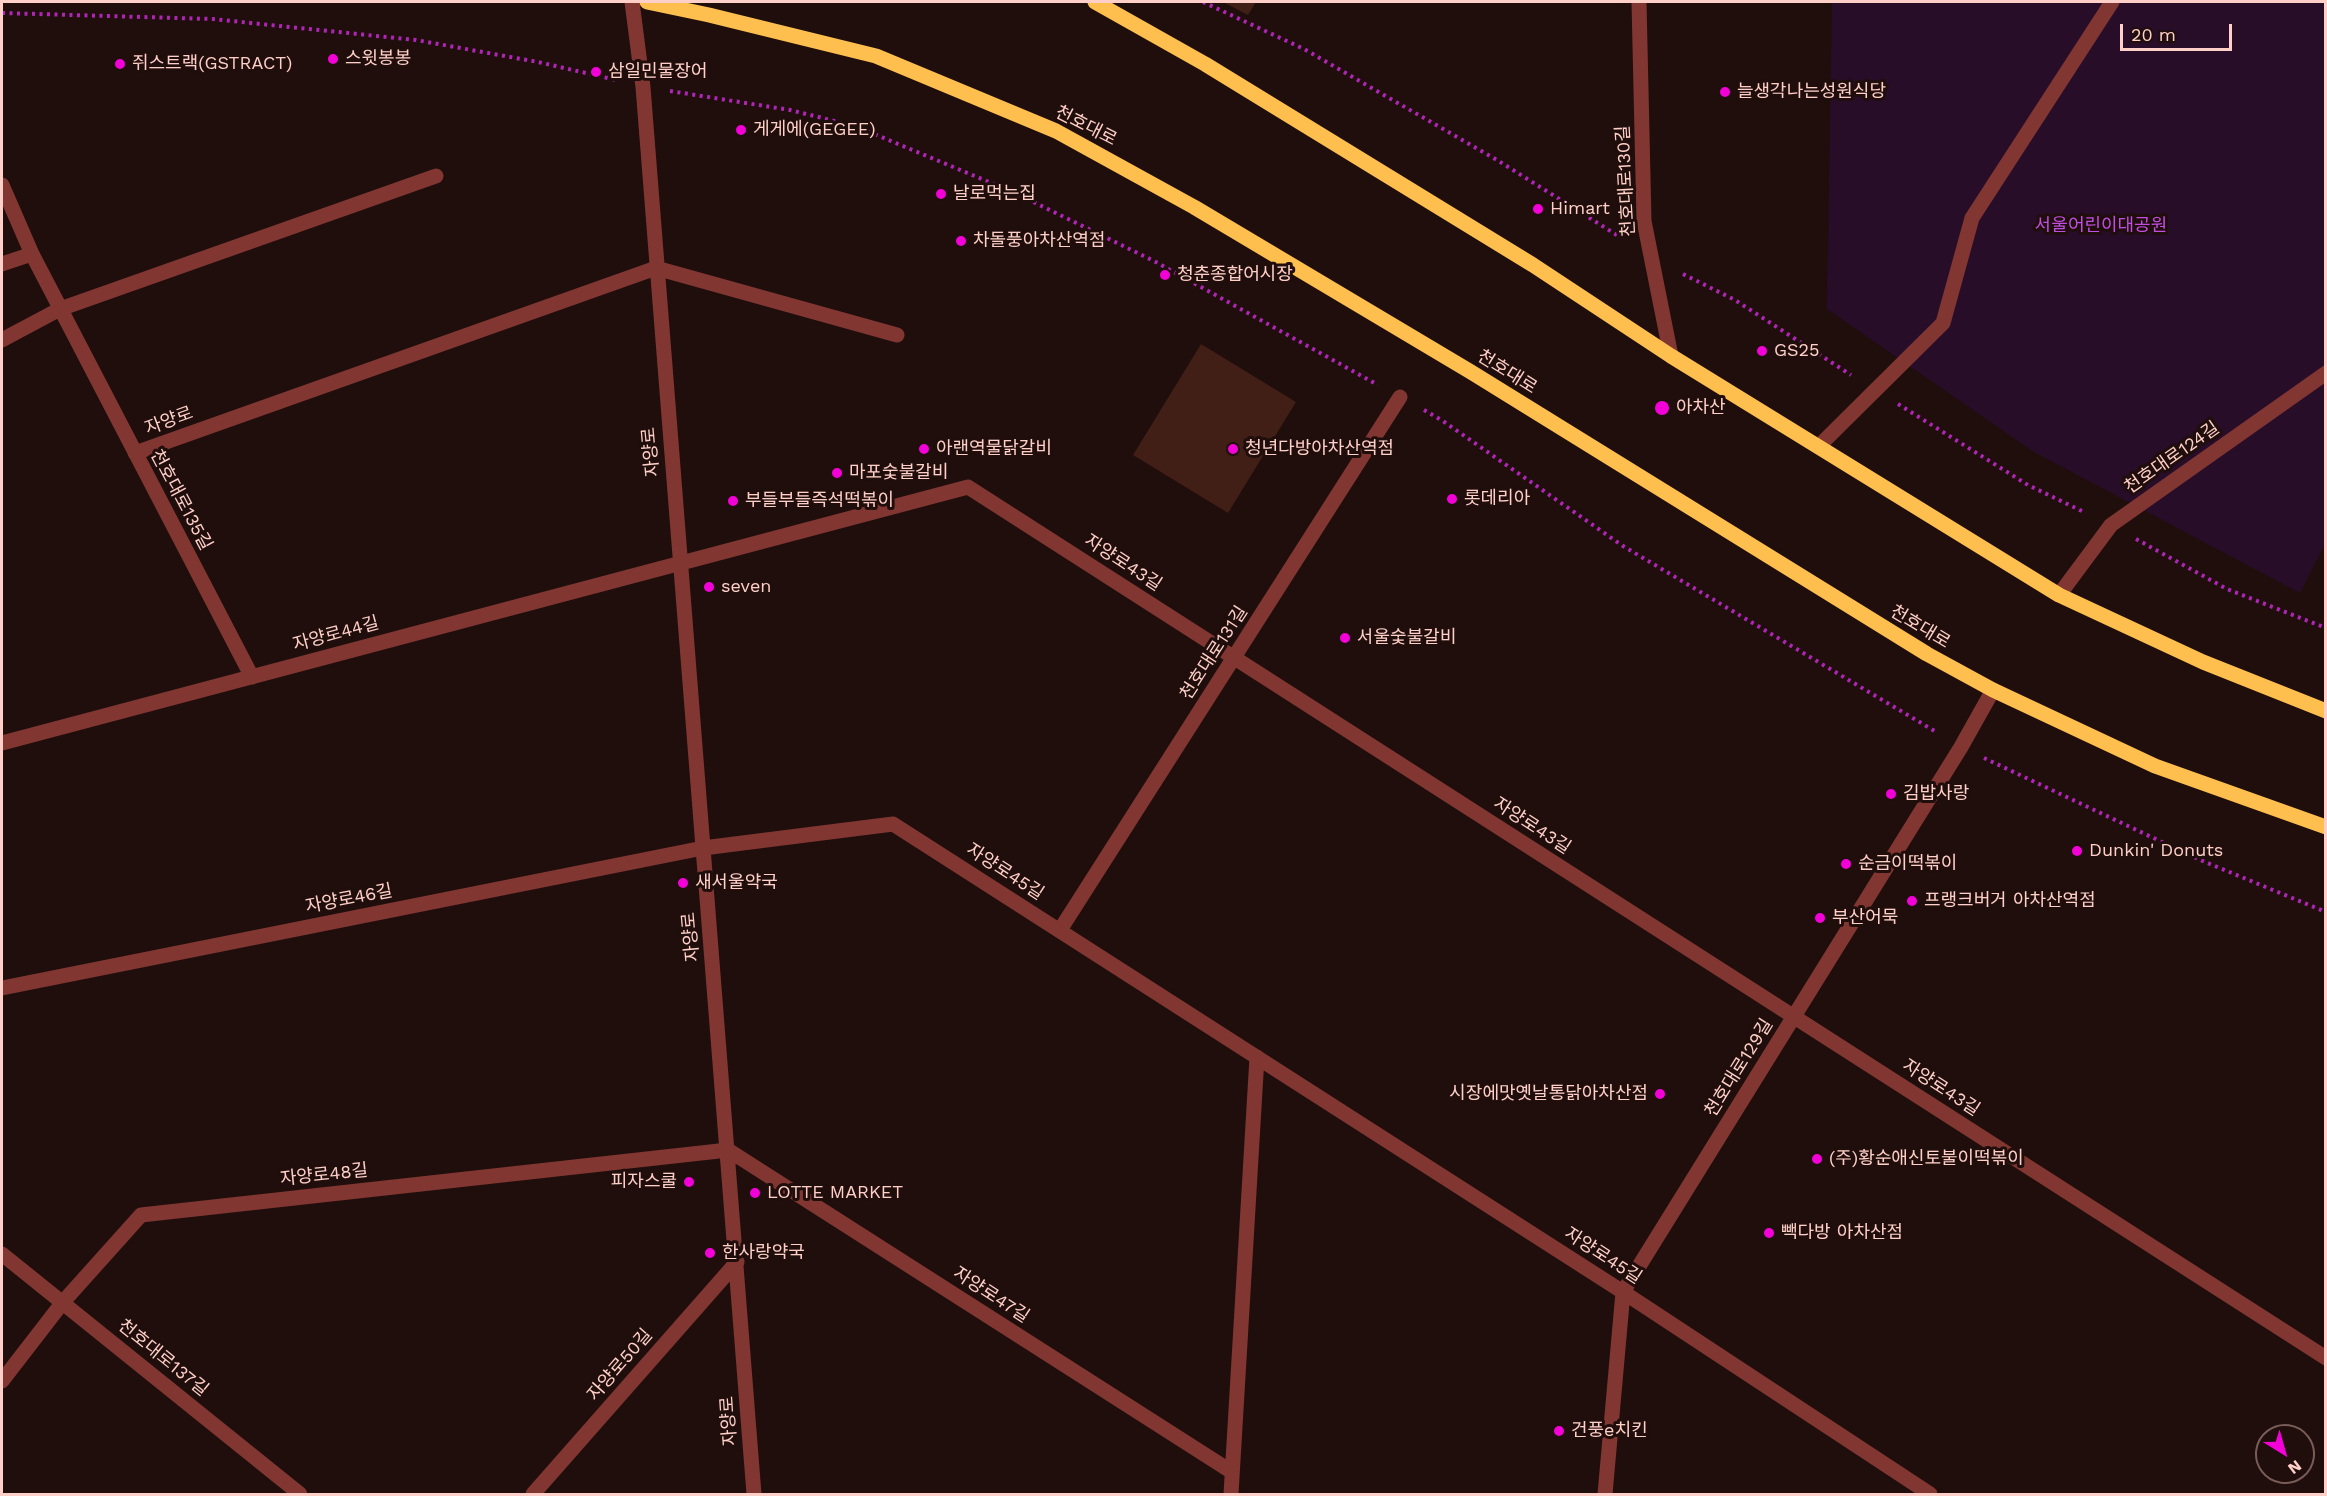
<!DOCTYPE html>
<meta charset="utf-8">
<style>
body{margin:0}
#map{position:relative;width:2327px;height:1496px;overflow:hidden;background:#1f0e0b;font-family:"Work Sans",sans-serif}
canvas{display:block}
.frame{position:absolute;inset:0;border:3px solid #ffcfc8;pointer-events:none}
.north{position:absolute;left:2255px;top:1424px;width:60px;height:60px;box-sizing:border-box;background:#1f0e0b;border:2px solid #795b57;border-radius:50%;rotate:143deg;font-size:16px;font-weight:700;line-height:24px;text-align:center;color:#ffcfc8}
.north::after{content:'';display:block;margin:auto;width:21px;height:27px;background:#f300d8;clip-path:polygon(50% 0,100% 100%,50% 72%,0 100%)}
.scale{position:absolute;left:2120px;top:24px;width:112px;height:27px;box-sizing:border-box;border:3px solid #ffcfc8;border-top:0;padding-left:8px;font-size:18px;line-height:21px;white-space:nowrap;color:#ffcfc8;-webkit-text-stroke:4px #1f0e0b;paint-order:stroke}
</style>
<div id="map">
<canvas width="2327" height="1496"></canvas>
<div class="frame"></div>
<div class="north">N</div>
<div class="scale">20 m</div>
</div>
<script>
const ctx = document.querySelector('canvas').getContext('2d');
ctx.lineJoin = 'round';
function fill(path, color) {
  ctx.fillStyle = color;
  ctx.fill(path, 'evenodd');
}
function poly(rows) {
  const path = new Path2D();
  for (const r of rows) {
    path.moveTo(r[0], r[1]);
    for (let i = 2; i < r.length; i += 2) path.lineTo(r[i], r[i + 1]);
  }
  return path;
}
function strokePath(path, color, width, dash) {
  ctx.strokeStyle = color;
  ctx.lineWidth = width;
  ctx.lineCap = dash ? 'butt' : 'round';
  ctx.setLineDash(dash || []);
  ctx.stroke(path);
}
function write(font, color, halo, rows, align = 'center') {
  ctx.font = font + ' "Work Sans","Noto Sans KR",sans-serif';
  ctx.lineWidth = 6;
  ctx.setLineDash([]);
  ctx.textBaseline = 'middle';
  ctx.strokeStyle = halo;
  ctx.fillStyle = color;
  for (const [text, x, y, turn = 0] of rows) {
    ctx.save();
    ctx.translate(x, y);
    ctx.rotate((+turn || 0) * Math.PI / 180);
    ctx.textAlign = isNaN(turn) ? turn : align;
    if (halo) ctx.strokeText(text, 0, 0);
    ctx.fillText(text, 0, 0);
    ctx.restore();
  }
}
fill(poly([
 [1832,2,2325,2,2326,542,2300,593,2034,452,1827,309]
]), '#280d29');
fill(poly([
 [1225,2,1256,2,1248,15,1225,3],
 [1201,344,1296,402,1228,513,1133,455]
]), '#411f16');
strokePath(poly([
 [1203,2,1304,49,1497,160,1620,237],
 [2,13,212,19,416,40,538,62,616,80],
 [670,91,790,110,855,126,1013,192,1154,261,1378,385],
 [1683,274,1735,300,1851,375],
 [1898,404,2028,485,2086,513],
 [1424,410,1443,421,1623,546,1938,733],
 [2136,539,2227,589,2326,628],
 [1984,758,2198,859,2326,912]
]), '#af25b6', 4, [3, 4.5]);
strokePath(poly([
 [632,2,643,87,754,1494],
 [1639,2,1644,221,1671,356],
 [2,185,32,254,252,677],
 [2,264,32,254],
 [2,340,60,309,436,176],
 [1819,446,1943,323,1972,218,2112,2],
 [135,453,656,268,897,335],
 [2059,595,2111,525,2326,373],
 [2,743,968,487,2326,1358],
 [1060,930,1400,397],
 [2,988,703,848,893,824,1623,1292,1930,1494],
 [2,1254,300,1494],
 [2,1381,63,1302,141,1215,728,1150,1232,1472],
 [533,1494,737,1262],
 [1231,1494,1257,1057],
 [1605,1494,1623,1292,1961,747,1993,690]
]), '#813632', 15);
strokePath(poly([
 [647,2,709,15,876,56,1056,131,1194,207,1471,372,1927,654,1993,690,2155,766,2326,827],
 [1095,2,1205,64,1533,265,1671,356,2059,595,2203,662,2326,711]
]), '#ffbf4f', 15);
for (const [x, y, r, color] of [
 [333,59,6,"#f300d8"],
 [120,64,6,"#f300d8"],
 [596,72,6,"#f300d8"],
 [1725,92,6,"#f300d8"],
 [741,130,6,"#f300d8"],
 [941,194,6,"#f300d8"],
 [1538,209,6,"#f300d8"],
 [961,241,6,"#f300d8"],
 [1165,275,6,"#f300d8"],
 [1762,351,6,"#f300d8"],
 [1662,408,8,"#f300d8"],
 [924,449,6,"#f300d8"],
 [1233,449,6,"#f300d8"],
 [837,473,6,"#f300d8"],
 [1452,499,6,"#f300d8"],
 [733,501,6,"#f300d8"],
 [709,587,6,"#f300d8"],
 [1345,638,6,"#f300d8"],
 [1891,794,6,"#f300d8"],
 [2077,851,6,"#f300d8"],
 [1846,864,6,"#f300d8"],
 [683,883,6,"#f300d8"],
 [1912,901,6,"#f300d8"],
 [1820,918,6,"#f300d8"],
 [1660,1094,6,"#f300d8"],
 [1817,1159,6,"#f300d8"],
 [689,1182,6,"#f300d8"],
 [755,1193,6,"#f300d8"],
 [1769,1233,6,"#f300d8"],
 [710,1253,6,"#f300d8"],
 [1559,1431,6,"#f300d8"]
]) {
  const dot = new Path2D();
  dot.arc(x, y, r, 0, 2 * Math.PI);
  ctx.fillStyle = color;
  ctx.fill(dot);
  strokePath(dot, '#1f0e0b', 2);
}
write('18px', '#ffcfc8', '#1f0e0b', [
 ["스윗봉봉",345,59],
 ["쥐스트랙(GSTRACT)",132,64],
 ["삼일민물장어",608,72],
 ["늘생각나는성원식당",1737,92],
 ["게게에(GEGEE)",753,130],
 ["날로먹는집",953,194],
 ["Himart",1550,209],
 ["차돌풍아차산역점",973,241],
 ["청춘종합어시장",1177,275],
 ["GS25",1774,351],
 ["아차산",1676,408],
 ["아랜역물닭갈비",936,449],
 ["청년다방아차산역점",1245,449],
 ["마포숯불갈비",849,473],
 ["롯데리아",1464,499],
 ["부들부들즉석떡볶이",745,501],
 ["seven",721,587],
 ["서울숯불갈비",1357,638],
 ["김밥사랑",1903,794],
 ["Dunkin' Donuts",2089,851],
 ["순금이떡볶이",1858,864],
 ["새서울약국",695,883],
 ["프랭크버거 아차산역점",1924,901],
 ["부산어묵",1832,918],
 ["시장에맛옛날통닭아차산점",1648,1094,"right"],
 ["(주)황순애신토불이떡볶이",1829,1159],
 ["피자스쿨",677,1182,"right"],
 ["LOTTE MARKET",767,1193],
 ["빽다방 아차산점",1781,1233],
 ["한사랑약국",722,1253],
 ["건풍e치킨",1571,1431]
], 'left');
write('18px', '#ffcfc8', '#1f0e0b', [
 ["천호대로",1086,126,27],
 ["천호대로130길",1626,181,-93],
 ["천호대로",1507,372,32],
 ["자양로",169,421,-20],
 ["자양로",651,452,-95],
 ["천호대로124길",2172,458,-35],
 ["천호대로135길",181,500,62],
 ["자양로43길",1123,563,33],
 ["천호대로",1920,627,31],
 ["자양로44길",336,634,-15],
 ["천호대로131길",1214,653,-57],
 ["자양로43길",1532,826,33],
 ["자양로45길",1005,872,33],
 ["자양로46길",349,899,-11],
 ["자양로",691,937,-95],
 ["천호대로129길",1739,1068,-58],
 ["자양로43길",1941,1088,33],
 ["자양로48길",324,1175,-6],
 ["자양로45길",1603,1256,33],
 ["자양로47길",991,1295,33],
 ["천호대로137길",163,1358,39],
 ["자양로50길",620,1365,-49],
 ["자양로",729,1421,-94]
]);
write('18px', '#c14de6', '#1f0e0b', [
 ["서울어린이대공원",2101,226]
]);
</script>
